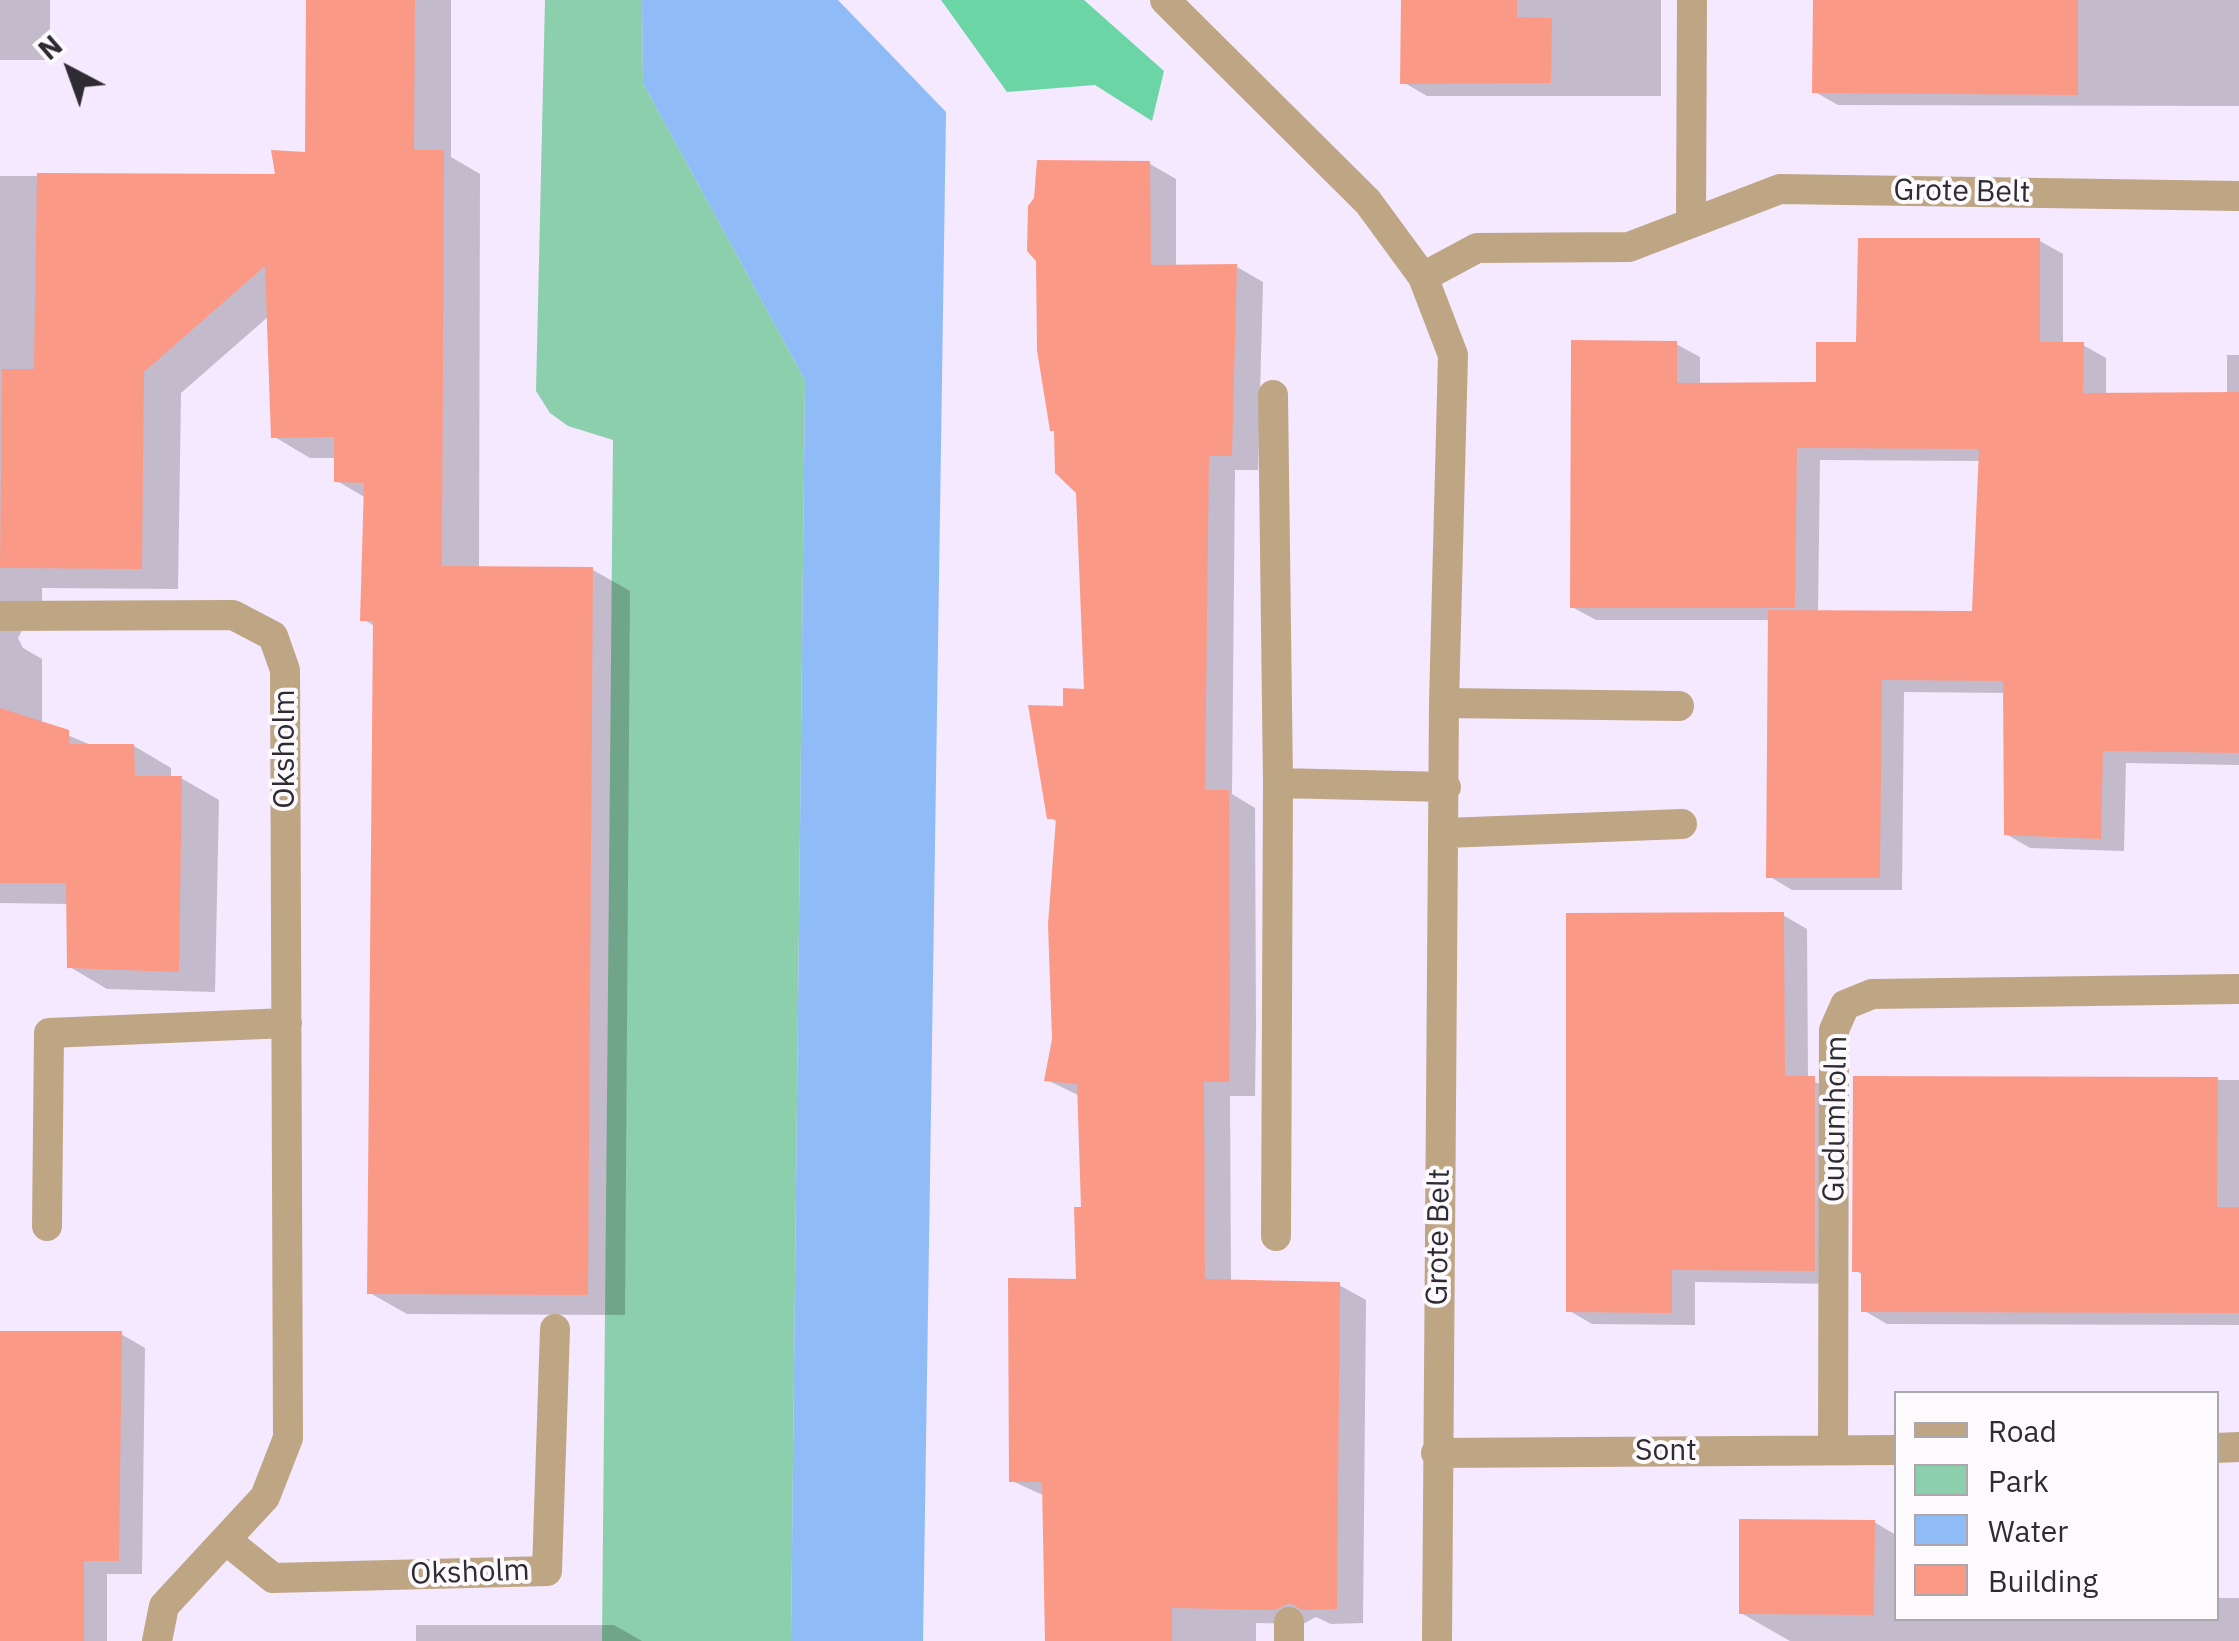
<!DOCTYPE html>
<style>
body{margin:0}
#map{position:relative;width:2239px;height:1641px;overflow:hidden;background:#f4e9fe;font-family:"IBM Plex Sans",sans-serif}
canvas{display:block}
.legend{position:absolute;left:1894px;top:1391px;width:325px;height:230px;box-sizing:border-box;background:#fdfafe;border:2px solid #aba7ad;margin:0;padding:12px 18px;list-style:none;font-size:30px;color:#2f2b33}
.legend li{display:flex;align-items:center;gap:20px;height:50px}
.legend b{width:50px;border:2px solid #aba7ad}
.north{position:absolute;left:20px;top:20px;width:100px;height:100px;-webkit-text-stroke:8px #fdfafe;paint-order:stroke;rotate:319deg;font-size:28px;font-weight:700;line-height:40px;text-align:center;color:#2f2b33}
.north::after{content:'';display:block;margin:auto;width:35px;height:45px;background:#2f2b33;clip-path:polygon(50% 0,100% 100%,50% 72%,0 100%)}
</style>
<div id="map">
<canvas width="2239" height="1641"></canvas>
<ul class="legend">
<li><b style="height:12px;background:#bea684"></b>Road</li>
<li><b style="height:28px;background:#8ccfad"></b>Park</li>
<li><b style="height:28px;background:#8fbbf6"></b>Water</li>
<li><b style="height:28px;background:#fb9987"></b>Building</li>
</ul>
<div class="north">N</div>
</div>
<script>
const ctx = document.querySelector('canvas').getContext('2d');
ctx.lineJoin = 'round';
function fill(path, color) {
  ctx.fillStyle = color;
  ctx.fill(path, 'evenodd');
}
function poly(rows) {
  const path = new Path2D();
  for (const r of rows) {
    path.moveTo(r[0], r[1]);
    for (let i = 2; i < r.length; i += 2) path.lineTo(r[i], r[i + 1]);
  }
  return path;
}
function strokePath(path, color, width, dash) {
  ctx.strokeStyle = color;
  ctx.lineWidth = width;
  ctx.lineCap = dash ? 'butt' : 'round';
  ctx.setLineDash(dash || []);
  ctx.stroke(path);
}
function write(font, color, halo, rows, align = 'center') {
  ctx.font = font + ' "IBM Plex Sans",sans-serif';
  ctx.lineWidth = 8;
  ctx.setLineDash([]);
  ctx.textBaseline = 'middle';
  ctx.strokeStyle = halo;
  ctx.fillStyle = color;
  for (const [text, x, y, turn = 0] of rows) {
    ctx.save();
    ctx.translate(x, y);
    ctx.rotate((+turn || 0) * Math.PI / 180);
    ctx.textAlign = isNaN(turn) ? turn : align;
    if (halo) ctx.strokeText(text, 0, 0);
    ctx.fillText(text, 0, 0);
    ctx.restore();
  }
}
fill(poly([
 [545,0,642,0,643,83,805,380,791,1641,602,1641,613,440,568,426,550,413,536,391]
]), '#8ccfad');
fill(poly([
 [941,0,1084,0,1164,71,1152,121,1095,85,1007,92]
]), '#6cd5a5');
fill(poly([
 [642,0,838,0,946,112,923,1641,791,1641,805,380,643,83]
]), '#8fbbf6');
fill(poly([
 [0,0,50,0,50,60,0,60],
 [308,0,451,0,451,157,480,174,479,569,593,570,630,591,625,1315,407,1314,370,1293,376,627,363,619,366,498,337,481,337,458,310,458,273,436,269,316,181,393,178,589,42,588,42,618,27,621,18,638,23,648,42,659,42,724,93,746,134,746,171,768,171,778,181,778,219,800,215,992,107,989,70,967,69,904,0,903,0,176,278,176,307,154],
 [1403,0,1661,0,1661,96,1427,96,1403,82],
 [1815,0,2239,0,2239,106,1838,105,1815,92],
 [1150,164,1176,179,1176,267,1237,267,1263,282,1258,470,1235,470,1232,794,1255,808,1256,1026,1255,1096,1230,1096,1231,1282,1339,1285,1366,1300,1363,1623,1331,1624,1316,1617,1303,1624,1256,1623,1256,1641,1048,1641,1045,1496,1012,1481,1079,1282,1084,1209,1080,1096,1047,1080,1054,1039,1059,823,1049,817,1087,691],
 [2040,241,2063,254,2063,345,2083,345,2106,358,2106,395,2227,395,2227,355,2239,355,2239,765,2126,763,2124,851,2030,848,2006,834,2006,693,1904,692,1902,890,1792,890,1769,876,1770,620,1596,620,1572,607,1676,344,1700,357,1700,385,1819,384,1858,344],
 [1820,460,1981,461,1975,613,1818,613],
 [1783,915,1807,929,1808,1079,1838,1092,1838,1284,1695,1282,1695,1325,1592,1324,1568,1310],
 [1855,1078,2239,1080,2239,1325,1887,1324,1863,1310,1863,1275,1855,1270],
 [0,1333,121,1334,145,1348,142,1574,107,1574,107,1641,0,1641],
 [1874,1522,1896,1535,1896,1618,2216,1618,2216,1598,2239,1598,2239,1641,1790,1641,1741,1613],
 [416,1625,614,1625,642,1641,416,1641]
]), '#0003');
fill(poly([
 [306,0,415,0,414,150,444,150,442,566,593,567,588,1295,367,1294,373,621,360,621,364,483,334,482,334,437,271,438,265,266,144,372,142,569,0,568,2,369,34,369,37,173,275,174,271,150,305,152],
 [1401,0,1517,0,1517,17,1552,18,1551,83,1400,84],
 [1813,0,2078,0,2078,95,1812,93],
 [1037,160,1150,161,1151,265,1237,264,1232,456,1209,456,1205,790,1229,790,1230,1009,1229,1082,1204,1082,1205,1279,1340,1282,1337,1609,1302,1610,1290,1603,1275,1610,1172,1608,1172,1641,1045,1641,1042,1482,1009,1482,1008,1278,1076,1279,1074,1207,1081,1207,1077,1084,1044,1081,1052,1039,1048,924,1056,819,1047,819,1028,705,1063,706,1063,688,1084,689,1076,493,1055,473,1054,431,1050,431,1037,350,1036,261,1027,251,1028,206,1034,198],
 [1858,238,2040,238,2040,342,2084,342,2083,393,2239,392,2239,753,2103,751,2101,839,2004,835,2003,681,1882,680,1880,878,1766,878,1768,610,1972,611,1979,449,1797,448,1795,608,1570,608,1571,340,1677,341,1677,383,1816,382,1816,342,1856,342],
 [0,708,69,730,69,744,134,744,135,776,182,776,179,972,67,968,66,883,0,883],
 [1784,912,1785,1076,1815,1076,1815,1271,1672,1270,1672,1313,1566,1312,1566,913],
 [1853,1076,2218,1077,2217,1207,2239,1207,2239,1313,1861,1312,1861,1272,1852,1272],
 [0,1331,122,1331,119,1561,84,1561,84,1641,0,1641],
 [1739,1519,1875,1520,1874,1615,1739,1614]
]), '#fb9987');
strokePath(poly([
 [1165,0,1368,202,1423,277,1453,355,1444,703,1437,1641],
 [1691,220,1692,0],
 [1423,277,1477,248,1629,247,1780,189,2239,196],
 [1273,395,1278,783,1276,1236],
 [0,616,233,615,273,636,285,670,288,1438,265,1497,164,1606,157,1641],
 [1444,703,1679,706],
 [1278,783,1446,787],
 [1445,833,1682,824],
 [47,1226,49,1033,287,1023],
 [2216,1448,2239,1447],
 [1833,1450,1834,1030,1845,1005,1872,994,2239,989],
 [1436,1453,1896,1450],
 [226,1540,273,1578,547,1571,555,1329],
 [1289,1641,1289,1622]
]), '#bea684', 30);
write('30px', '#2f2b33', '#fdfafe', [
 ["Grote Belt",1962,192,1],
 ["Oksholm",285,749,-90],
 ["Gudumholm",1836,1119,-89],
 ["Grote Belt",1439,1237,-89],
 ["Sont",1666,1451],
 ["Oksholm",470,1573,-2]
]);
</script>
